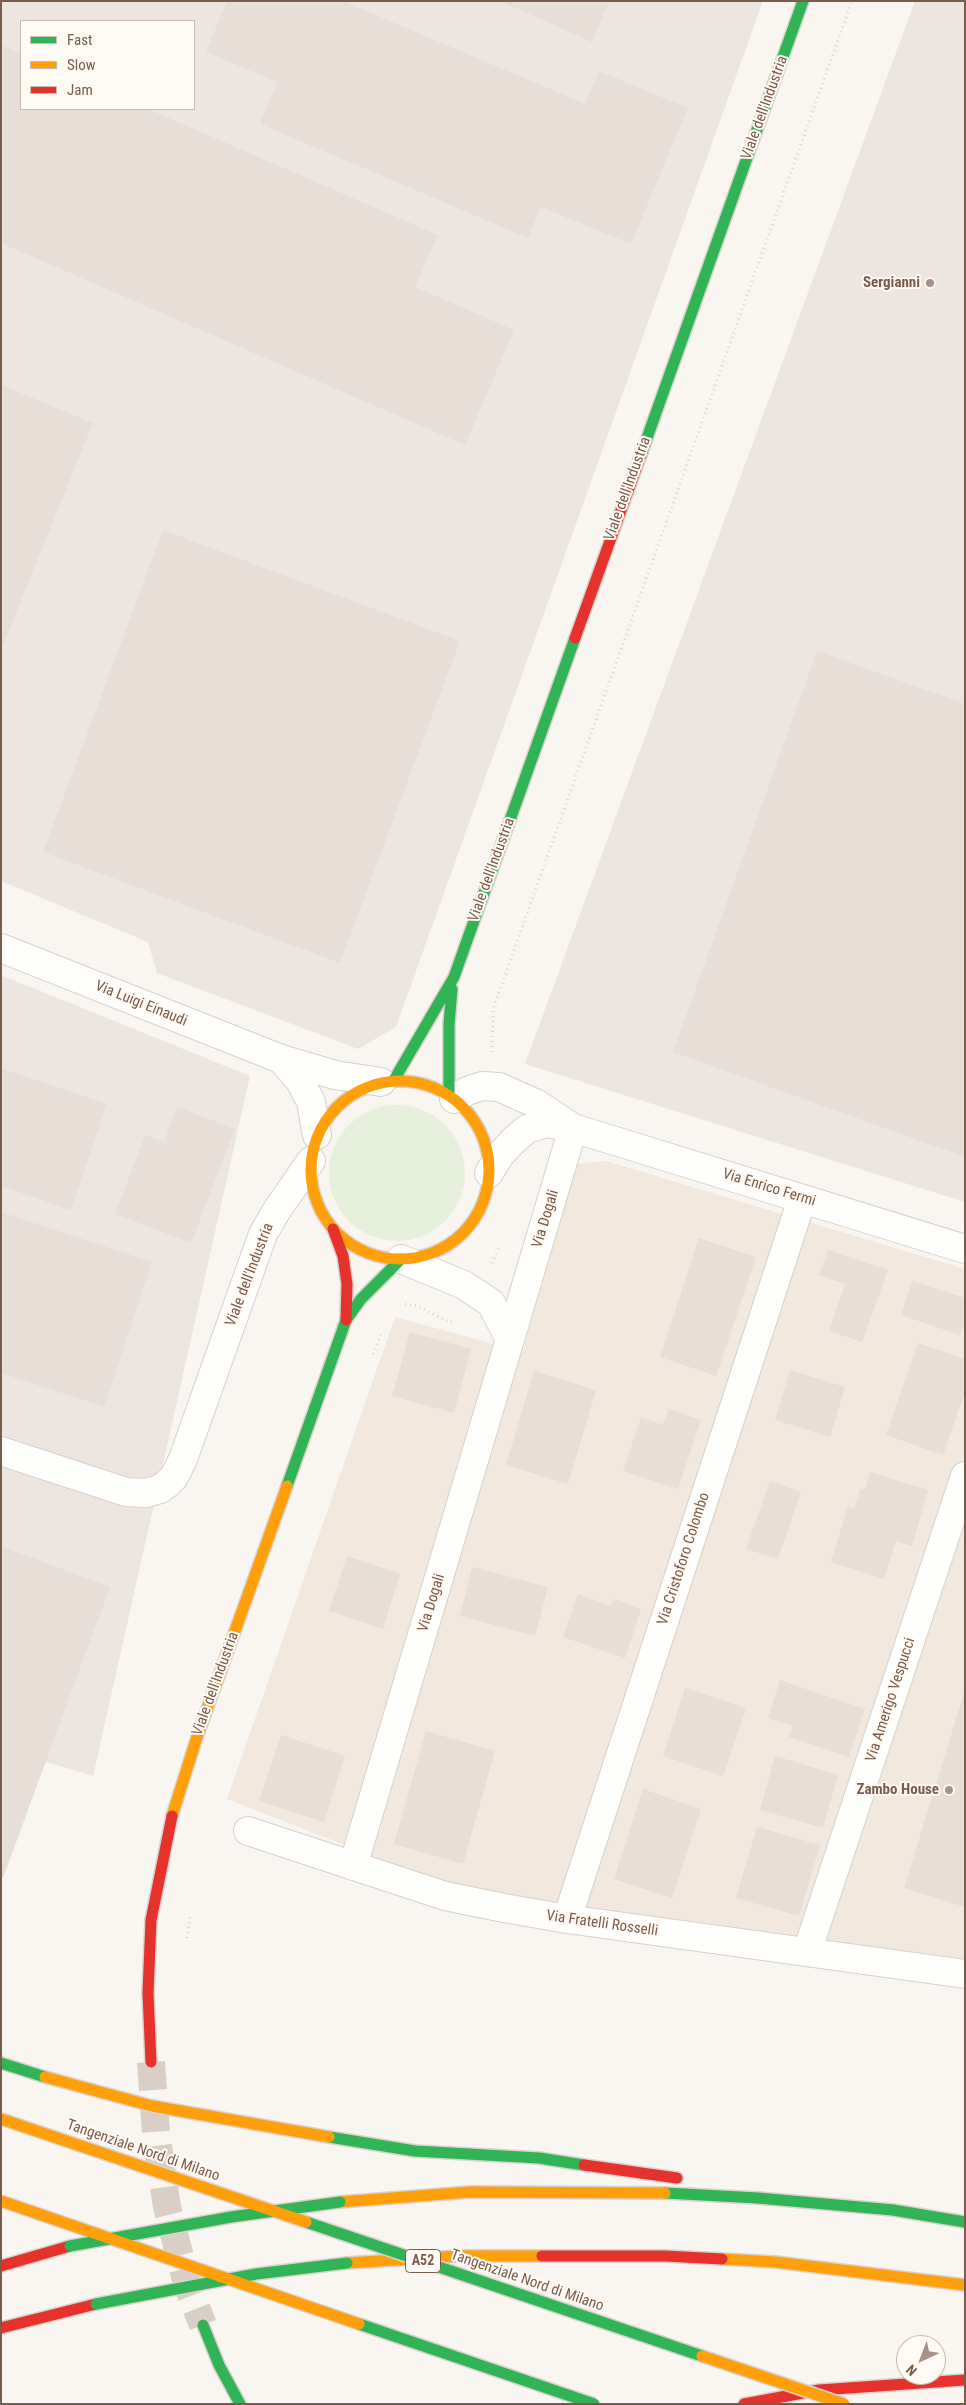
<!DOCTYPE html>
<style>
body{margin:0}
#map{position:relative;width:966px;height:2405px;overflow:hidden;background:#f9f5f0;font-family:"Roboto Condensed",sans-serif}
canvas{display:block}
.frame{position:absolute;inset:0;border:2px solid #7a5c4d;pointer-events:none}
.legend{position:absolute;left:20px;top:20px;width:175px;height:90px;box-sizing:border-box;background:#fffaf3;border:1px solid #cabbb1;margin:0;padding:6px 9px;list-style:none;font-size:15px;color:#7a5c4d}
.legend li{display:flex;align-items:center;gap:10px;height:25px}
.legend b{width:25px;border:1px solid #cabbb1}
.north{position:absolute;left:896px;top:2335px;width:50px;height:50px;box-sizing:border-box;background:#fffaf3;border:1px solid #cabbb1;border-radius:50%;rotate:223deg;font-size:14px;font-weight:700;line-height:20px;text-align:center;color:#7a5c4d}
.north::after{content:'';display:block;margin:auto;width:18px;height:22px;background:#a69286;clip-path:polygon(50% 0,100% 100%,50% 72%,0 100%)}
</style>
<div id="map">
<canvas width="966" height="2405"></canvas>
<div class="frame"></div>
<ul class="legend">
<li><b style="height:6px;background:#30b455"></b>Fast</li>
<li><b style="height:6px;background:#ff9f0a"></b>Slow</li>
<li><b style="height:6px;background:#e5322d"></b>Jam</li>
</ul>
<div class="north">N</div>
</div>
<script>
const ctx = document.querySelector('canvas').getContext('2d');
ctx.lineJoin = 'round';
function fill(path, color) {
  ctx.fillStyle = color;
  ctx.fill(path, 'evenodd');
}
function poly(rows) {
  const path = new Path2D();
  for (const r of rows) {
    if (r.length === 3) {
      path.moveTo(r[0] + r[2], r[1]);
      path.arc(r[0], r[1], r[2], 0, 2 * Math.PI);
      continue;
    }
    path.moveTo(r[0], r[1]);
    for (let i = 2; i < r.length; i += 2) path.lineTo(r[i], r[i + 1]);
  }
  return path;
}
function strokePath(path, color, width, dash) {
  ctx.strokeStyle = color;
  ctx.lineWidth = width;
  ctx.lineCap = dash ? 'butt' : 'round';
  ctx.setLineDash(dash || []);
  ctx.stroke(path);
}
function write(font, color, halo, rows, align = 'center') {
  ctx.font = font + ' "Roboto Condensed",sans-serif';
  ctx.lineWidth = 4;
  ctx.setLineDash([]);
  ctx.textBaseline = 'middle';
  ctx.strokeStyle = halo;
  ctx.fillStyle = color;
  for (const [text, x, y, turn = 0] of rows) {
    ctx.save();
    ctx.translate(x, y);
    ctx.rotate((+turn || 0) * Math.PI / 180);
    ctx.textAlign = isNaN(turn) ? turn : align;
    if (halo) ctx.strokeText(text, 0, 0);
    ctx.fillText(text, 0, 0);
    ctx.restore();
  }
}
fill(poly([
 [606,1161,965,1269,965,1974,445,1896,383,1860,227,1799,395,1317,523,1352,565,1186,574,1164]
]), '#f2e8de');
fill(poly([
 [1,1,763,1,396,1027,358,1049,157,973,148,942,1,881],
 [21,21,194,21,194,109,21,109],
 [915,1,965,1,965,1202,525,1064],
 [1,975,250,1076,93,1776,1,1748]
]), '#ede5e0');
fill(poly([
 [397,1173,68]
]), '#e7f0db');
fill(poly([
 [227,1,343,1,585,104,599,71,688,108,631,244,541,207,528,238,260,124,277,82,206,52],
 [500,1,609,1,592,42],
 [1,45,21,54,21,109,148,109,438,235,415,287,514,330,465,445,1,243],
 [1,385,93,423,1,650],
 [163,530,460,641,340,963,43,852],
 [817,651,965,704,965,1157,673,1052],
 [1,1068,107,1104,71,1210,1,1186],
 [177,1107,235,1129,191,1243,115,1214,145,1135,164,1142],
 [1,1212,152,1262,104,1407,1,1373],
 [699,1238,756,1257,716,1376,660,1357],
 [828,1250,888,1270,862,1342,829,1331,845,1284,819,1275],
 [912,1281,965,1298,965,1320,960,1335,901,1315],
 [410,1332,471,1349,454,1413,392,1396],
 [918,1343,965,1359,965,1391,943,1455,886,1435],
 [790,1370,845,1387,830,1437,775,1420],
 [534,1371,596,1390,568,1484,506,1465],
 [669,1409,701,1420,678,1489,623,1471,641,1417,663,1425],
 [870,1472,928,1490,912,1546,896,1541,884,1579,831,1562,848,1506,854,1509,860,1489,865,1490],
 [770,1481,801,1492,778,1559,746,1549],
 [1,1546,110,1587,3,1878,1,1877],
 [347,1556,400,1574,383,1629,329,1611],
 [472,1567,548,1587,535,1636,460,1616],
 [578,1594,611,1606,614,1599,641,1609,625,1658,563,1637],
 [780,1680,865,1709,849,1757,789,1737,793,1726,768,1718],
 [685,1688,746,1708,723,1776,663,1756],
 [964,1693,965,1693,965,1907,904,1888],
 [426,1731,495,1751,463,1864,394,1844],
 [281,1735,345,1756,324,1822,259,1801],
 [775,1756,838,1775,823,1828,760,1810],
 [643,1789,701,1809,672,1898,614,1879],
 [757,1827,820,1845,799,1916,736,1898]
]), '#e6ded7');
strokePath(poly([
 [151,2062,156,2133,167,2207,187,2284,203,2325]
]), '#d9cfc7', 28, [28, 14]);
const street = poly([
 [1,948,281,1059,335,1075,381,1082],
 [281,1059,300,1081,311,1102,317,1135],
 [454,1099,467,1091,482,1086,499,1087,537,1104,570,1126],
 [489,1173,500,1155,514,1140,527,1129,547,1123,573,1128,965,1249],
 [401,1259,464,1285,491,1303,510,1340],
 [1,1451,126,1492,146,1493,160,1489,167,1484,174,1477,183,1459,263,1234,277,1210,311,1161],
 [248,1831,445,1896,504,1908,567,1919,965,1974],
 [353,1866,573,1128],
 [567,1919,802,1199],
 [807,1952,965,1476]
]);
const fast = poly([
 [642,452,803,1],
 [394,1080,454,977,575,638],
 [449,1095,449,1024,452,989],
 [287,1486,346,1320,361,1299,401,1259],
 [1,2063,45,2077],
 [329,2137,415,2151,539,2158,584,2165],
 [665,2193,758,2198,893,2210,965,2222],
 [203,2325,219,2365,240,2404]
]);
const slow = poly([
 [400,1170,89],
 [172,1816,197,1737,287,1486],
 [340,2202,470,2192,665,2193],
 [722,2259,775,2262,965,2285],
 [347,2263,459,2256,542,2256]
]);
const jam = poly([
 [575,638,642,452],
 [333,1229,343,1256,347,1284,346,1320],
 [151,2062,148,1993,151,1920,172,1816],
 [584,2165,677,2178],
 [542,2256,665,2256,722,2259],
 [1,2266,70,2246],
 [1,2328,96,2304],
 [744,2404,819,2390,965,2380]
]);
strokePath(street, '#d7d1cb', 30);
strokePath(fast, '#d9d2cb', 14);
strokePath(slow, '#d9d2cb', 14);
strokePath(jam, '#d9d2cb', 14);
strokePath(poly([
 [492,1052,493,1009,852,1],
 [492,1263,499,1248],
 [405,1304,417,1306,449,1322,455,1321],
 [373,1354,381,1334],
 [187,1938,190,1915]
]), '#dcd5d0', 3, [1, 4]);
strokePath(street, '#fefefd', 28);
strokePath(fast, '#30b455', 11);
strokePath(slow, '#ff9f0a', 11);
strokePath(jam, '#e5322d', 11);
const fastBridge = poly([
 [306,2222,702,2356],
 [70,2246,231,2217,340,2202],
 [96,2304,256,2274,347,2263],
 [359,2324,594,2404]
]);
const slowBridge = poly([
 [45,2077,152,2106,329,2137],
 [1,2119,306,2222],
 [1,2201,359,2324],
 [702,2356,844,2404]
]);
strokePath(fastBridge, '#dad1cc', 14, []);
strokePath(slowBridge, '#dad1cc', 14, []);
strokePath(fastBridge, '#30b455', 11);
strokePath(slowBridge, '#ff9f0a', 11);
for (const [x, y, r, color] of [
 [930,283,5,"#a69286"],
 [949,1790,5,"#a69286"]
]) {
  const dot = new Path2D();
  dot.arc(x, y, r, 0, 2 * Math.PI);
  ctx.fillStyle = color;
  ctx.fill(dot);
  strokePath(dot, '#fffaf3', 2);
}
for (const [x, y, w] of [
 [423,2261,35]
]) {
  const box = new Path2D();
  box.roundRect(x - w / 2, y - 11.5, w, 23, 4);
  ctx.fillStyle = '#fffaf3';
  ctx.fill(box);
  strokePath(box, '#7a5c4d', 1);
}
write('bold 14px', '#7a5c4d', null, [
 ["A52",423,2261]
]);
write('15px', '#7a5c4d', '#fffaf3', [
 ["Viale dell'Industria",765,108,-70],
 ["Viale dell'Industria",628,489,-70],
 ["Viale dell'Industria",492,870,-70],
 ["Via Luigi Einaudi",141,1004,22],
 ["Via Enrico Fermi",769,1188,17],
 ["Via Dogali",546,1219,-73],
 ["Viale dell'Industria",250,1275,-69],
 ["Via Cristoforo Colombo",684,1559,-72],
 ["Via Dogali",432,1603,-73],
 ["Viale dell'Industria",216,1684,-70],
 ["Via Amerigo Vespucci",891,1700,-72],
 ["Via Fratelli Rosselli",602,1924,8],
 ["Tangenziale Nord di Milano",143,2151,19],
 ["Tangenziale Nord di Milano",527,2281,19]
]);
write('bold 15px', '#7a5c4d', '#fffaf3', [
 ["Sergianni",920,283],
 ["Zambo House",939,1790]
], 'right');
</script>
